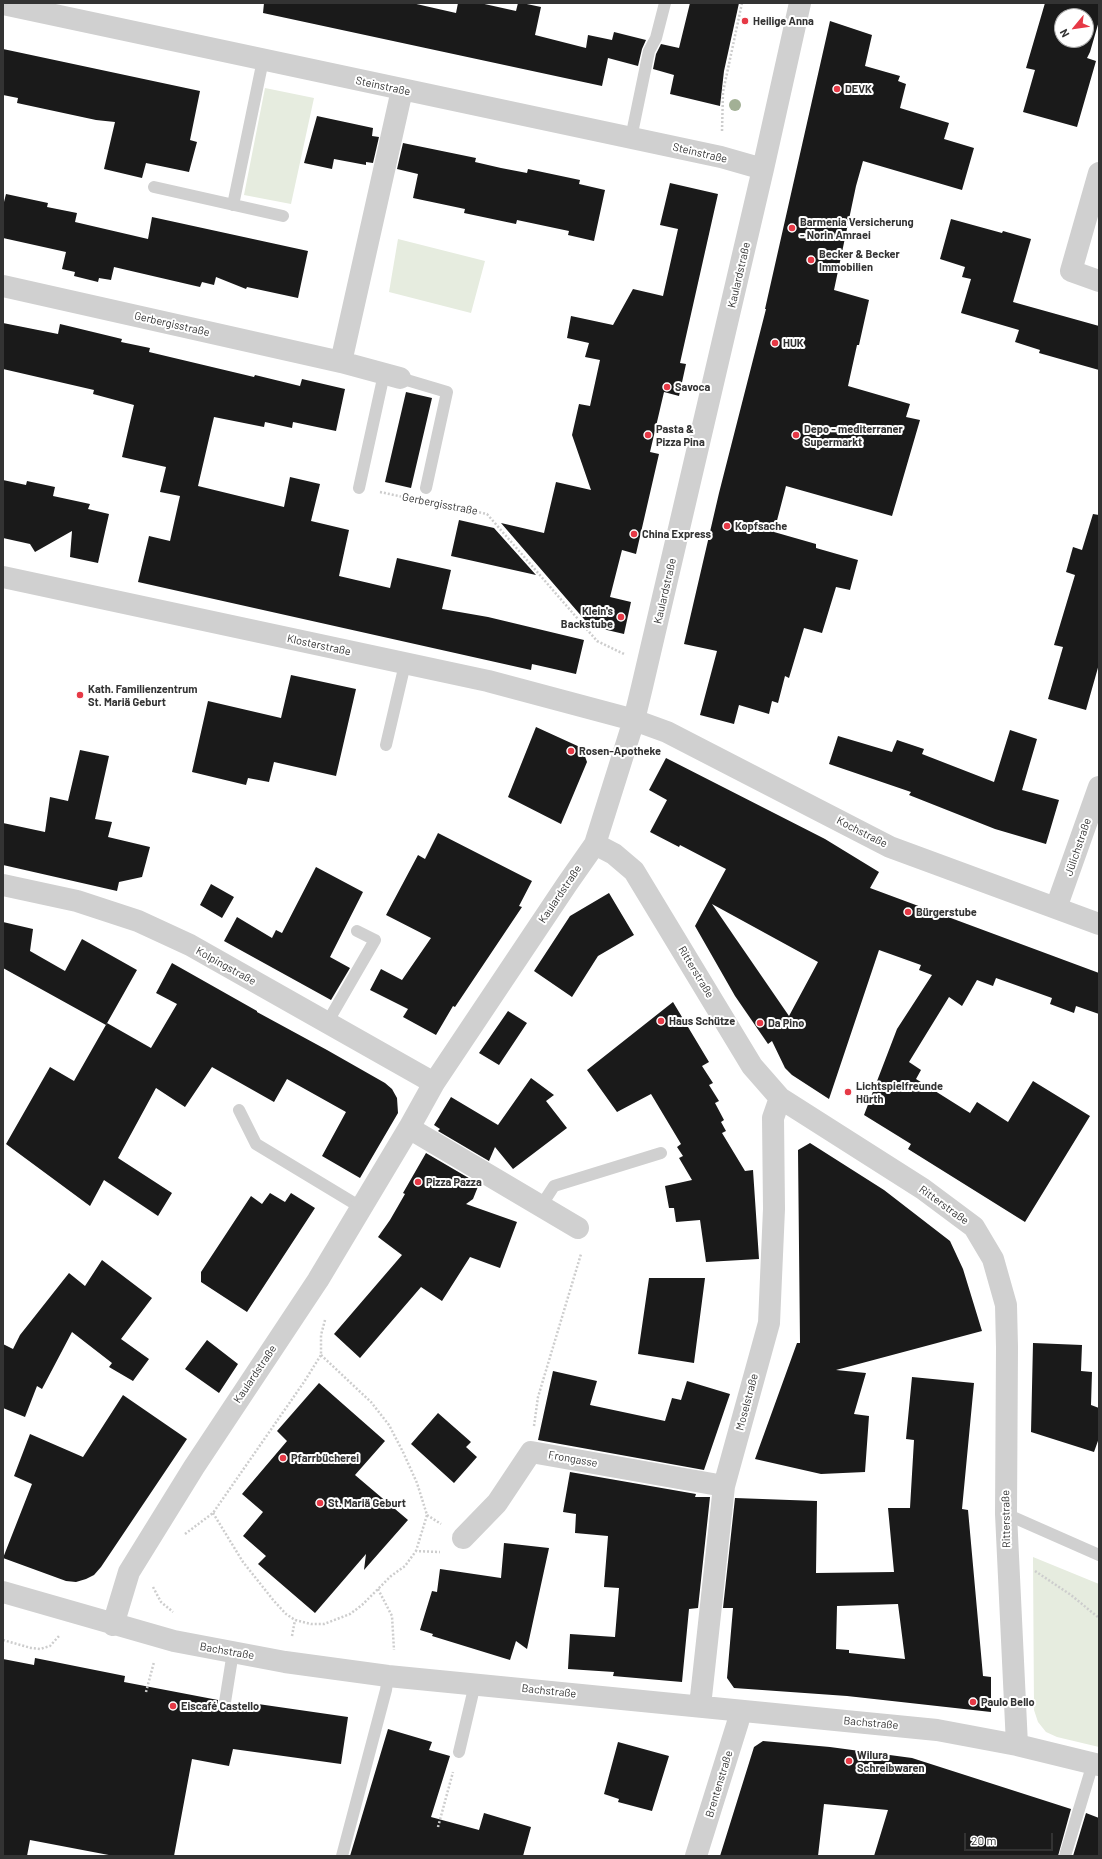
<!DOCTYPE html>
<meta charset="utf-8">
<style>
body{margin:0}
#map{position:relative;width:1102px;height:1859px;overflow:hidden;background:#fff;font-family:Barlow,sans-serif}
canvas{display:block}
.frame{position:absolute;inset:0;border:4px solid #333;pointer-events:none}
.north{position:absolute;left:1054px;top:8px;width:40px;height:40px;box-sizing:border-box;background:#fff;border:1px solid #adadad;border-radius:50%;rotate:241deg;font-size:11px;font-weight:700;line-height:16px;text-align:center;color:#333}
.north::after{content:'';display:block;margin:auto;width:14px;height:18px;background:#e63946;clip-path:polygon(50% 0,100% 100%,50% 72%,0 100%)}
.scale{position:absolute;left:964px;top:1833px;width:89px;height:18px;box-sizing:border-box;border:2px solid #333;border-top:0;padding-left:5px;font-size:12px;line-height:14px;white-space:nowrap;color:#333;-webkit-text-stroke:3px #fff;paint-order:stroke}
</style>
<div id="map">
<canvas width="1102" height="1859"></canvas>
<div class="frame"></div>
<div class="north">N</div>
<div class="scale">20 m</div>
</div>
<script>
const ctx = document.querySelector('canvas').getContext('2d');
ctx.lineJoin = 'round';
function fill(path, color) {
  ctx.fillStyle = color;
  ctx.fill(path, 'evenodd');
}
function poly(rows) {
  const path = new Path2D();
  for (const r of rows) {
    path.moveTo(r[0], r[1]);
    for (let i = 2; i < r.length; i += 2) path.lineTo(r[i], r[i + 1]);
  }
  return path;
}
function strokePath(path, color, width, dash) {
  ctx.strokeStyle = color;
  ctx.lineWidth = width;
  ctx.lineCap = dash ? 'butt' : 'round';
  ctx.setLineDash(dash || []);
  ctx.stroke(path);
}
function write(font, color, halo, rows, align = 'center') {
  ctx.font = font + ' Barlow,sans-serif';
  ctx.lineWidth = 4;
  ctx.setLineDash([]);
  ctx.textBaseline = 'middle';
  ctx.strokeStyle = halo;
  ctx.fillStyle = color;
  for (const [text, x, y, turn = 0] of rows) {
    ctx.save();
    ctx.translate(x, y);
    ctx.rotate((+turn || 0) * Math.PI / 180);
    ctx.textAlign = isNaN(turn) ? turn : align;
    if (halo) ctx.strokeText(text, 0, 0);
    ctx.fillText(text, 0, 0);
    ctx.restore();
  }
}
fill(poly([
 [265,88,314,98,291,204,244,195],
 [398,239,485,261,471,313,389,292],
 [1033,1557,1099,1584,1099,1747,1057,1737,1046,1732,1038,1722,1034,1710]
]), '#e6ecdf');
fill(poly([
 [264,3,412,3,456,13,458,3,480,3,516,11,518,3,522,3,541,7,535,35,586,48,588,35,612,40,614,32,646,40,642,49,638,66,608,58,602,86,263,13],
 [690,3,739,3,724,71,720,106,670,94,674,75,653,69,656,54,661,44,679,48],
 [1045,3,1099,3,1099,21,1090,52,1087,58,1096,61,1077,127,1023,112,1035,70,1026,68],
 [1062,16,1086,16,1086,40,1062,40],
 [830,21,872,35,865,66,900,76,898,81,906,84,900,108,949,123,944,139,974,148,962,190,863,161,856,186,834,290,869,300,859,345,857,345,848,386,910,404,906,417,920,420,892,516,786,486,774,532,816,544,816,548,858,560,850,590,836,587,822,633,804,628,789,678,785,676,778,703,772,701,769,714,739,705,734,724,700,715,717,651,684,644,719,493,766,309,765,309],
 [3,49,200,91,190,140,197,142,189,172,146,163,142,178,104,169,115,122,96,120,17,103,18,98,3,95],
 [317,116,373,128,372,136,379,137,373,163,366,162,366,165,334,159,332,169,304,163],
 [403,143,476,158,475,162,501,168,527,173,528,169,580,180,579,184,605,190,594,241,568,235,569,231,517,220,516,224,464,213,465,209,413,198,418,174,397,169],
 [670,183,718,194,680,363,686,364,679,396,664,392,650,452,659,454,636,554,622,550,610,597,631,602,624,634,590,626,501,523,544,533,556,482,591,490,572,435,579,404,590,406,600,360,585,357,589,343,567,338,571,316,613,325,633,289,663,296,678,229,660,225],
 [6,194,48,203,47,207,77,213,75,222,148,239,152,217,308,251,298,298,247,287,246,289,216,277,214,285,202,282,200,287,114,267,111,280,99,278,98,282,74,276,75,272,62,269,66,252,3,238,3,206],
 [951,219,1002,233,1003,231,1031,239,1013,302,1099,326,1099,370,1039,353,1040,350,1015,342,1019,330,961,313,971,279,962,277,965,267,940,259],
 [3,323,58,334,60,324,122,339,121,342,150,348,149,352,254,377,255,375,300,386,302,379,345,389,336,431,293,422,292,428,265,422,264,427,214,417,198,486,284,507,290,477,320,484,311,521,349,530,339,576,390,588,397,558,451,570,442,609,488,617,584,640,576,674,532,664,531,670,138,582,149,536,170,541,180,496,160,492,166,467,122,457,134,405,93,394,94,390,3,369],
 [406,392,432,398,411,488,385,482],
 [3,480,26,485,27,481,55,487,53,496,90,504,88,509,109,514,98,563,70,557,72,531,35,552,30,544,3,538],
 [1093,514,1099,515,1099,664,1086,710,1048,699,1063,647,1054,645,1075,575,1066,572,1073,547,1082,550],
 [459,520,494,528,536,575,451,556],
 [291,675,356,689,336,776,274,762,269,782,248,778,246,785,192,772,208,701,281,718],
 [536,727,582,748,587,762,561,824,508,797],
 [1010,730,1037,739,1022,790,1059,800,1046,844,995,829,909,795,911,792,829,764,838,736,892,752,897,740,924,749,922,754,994,782],
 [80,750,109,756,95,819,112,822,108,837,150,847,142,877,119,882,117,891,3,865,3,823,45,832,50,797,68,801],
 [666,758,825,839,879,872,870,888,1099,973,1099,1014,1076,1006,1074,1013,1050,1004,1052,998,996,978,993,986,977,980,962,1006,949,997,909,1062,921,1070,916,1079,970,1113,977,1102,1008,1122,1033,1081,1090,1116,1025,1222,908,1149,911,1144,864,1115,897,1029,932,975,919,970,921,965,879,950,829,1099,792,1075,785,1068,772,1041,768,1044,735,996,695,926,726,869,680,845,679,847,650,832,667,800,649,790],
 [712,904,818,962,789,1016],
 [438,833,532,881,519,906,522,907,455,1007,453,1006,436,1035,403,1017,408,1009,370,990,381,969,402,980,431,938,386,915,418,855,425,859],
 [316,867,363,892,330,957,350,968,331,1000,224,941,237,917,272,938,276,930,282,933],
 [211,884,234,897,222,918,200,905],
 [609,893,634,935,598,956,572,997,534,971,570,916],
 [3,922,33,929,30,951,65,971,82,939,137,970,106,1025,3,968],
 [172,963,257,1011,257,1012,327,1050,385,1083,392,1089,397,1098,398,1113,360,1178,322,1156,346,1112,287,1079,274,1102,212,1067,185,1107,156,1088,118,1158,172,1193,158,1216,104,1180,90,1206,6,1144,50,1067,74,1081,107,1023,151,1048,177,1004,156,993],
 [673,1002,709,1062,702,1066,713,1083,709,1085,719,1101,715,1103,724,1120,721,1122,726,1131,722,1133,745,1171,753,1170,759,1259,706,1262,700,1220,676,1222,674,1208,669,1208,665,1186,692,1180,679,1158,683,1156,677,1147,681,1144,651,1094,617,1112,587,1070],
 [508,1011,527,1023,499,1065,479,1053],
 [531,1078,554,1095,546,1101,567,1128,513,1169,495,1147,489,1161,438,1131,440,1129,434,1125,451,1097,498,1125],
 [810,1143,884,1190,950,1241,963,1269,982,1331,836,1370,866,1373,854,1414,869,1416,865,1472,821,1474,755,1459,797,1343,800,1343,798,1150],
 [426,1153,479,1184,473,1199,466,1204,517,1222,500,1268,470,1257,442,1301,421,1287,360,1358,334,1334,402,1255,378,1237,390,1220,405,1194,403,1193],
 [270,1193,285,1202,291,1193,315,1208,247,1312,201,1282,201,1272,251,1196,262,1204],
 [102,1260,152,1298,121,1339,149,1359,133,1381,109,1367,112,1363,72,1332,42,1389,37,1386,25,1417,3,1408,3,1344,13,1349,20,1335,69,1273,85,1286],
 [649,1278,705,1278,694,1363,638,1354],
 [207,1340,238,1364,219,1393,185,1369],
 [1033,1343,1082,1345,1081,1371,1092,1372,1091,1405,1099,1408,1099,1438,1094,1452,1031,1432],
 [553,1371,597,1381,590,1405,665,1421,672,1398,681,1400,687,1381,730,1394,704,1470,538,1440],
 [912,1377,974,1383,962,1509,968,1510,983,1676,991,1677,991,1712,847,1696,734,1688,727,1678,733,1608,723,1608,735,1498,817,1501,816,1573,894,1572,888,1508,910,1508,914,1440,906,1439],
 [898,1604,905,1659,849,1653,849,1650,836,1649,837,1606],
 [319,1383,385,1441,355,1475,408,1520,364,1570,366,1554,315,1613,258,1564,266,1556,243,1536,263,1512,242,1494,287,1441,277,1431],
 [123,1395,187,1439,101,1567,94,1575,86,1579,76,1582,66,1581,3,1558,32,1484,14,1476,30,1434,83,1457],
 [438,1413,471,1442,466,1447,477,1457,454,1483,411,1444],
 [570,1472,696,1494,695,1497,710,1497,698,1608,689,1609,682,1682,613,1676,614,1672,568,1669,570,1634,615,1637,619,1588,604,1587,608,1536,575,1533,576,1514,563,1512],
 [504,1543,549,1548,527,1649,516,1641,510,1660,432,1636,433,1634,420,1630,432,1591,437,1592,440,1569,501,1578],
 [35,1658,125,1676,124,1682,218,1700,218,1705,223,1709,228,1709,232,1703,258,1708,258,1704,348,1717,341,1764,233,1749,229,1766,192,1759,174,1856,114,1856,30,1840,27,1856,3,1856,3,1659,34,1665],
 [388,1729,432,1742,429,1750,450,1756,431,1817,479,1830,484,1813,531,1827,523,1856,350,1856],
 [763,1741,830,1747,912,1758,1071,1809,1058,1856,874,1856,888,1810,824,1804,818,1856,720,1856,754,1747],
 [618,1742,669,1756,652,1811,618,1802,619,1799,604,1794],
 [1086,1813,1099,1818,1099,1856,1073,1856]
]), '#1a1a1a');
strokePath(poly([
 [722,131,723,92,742,3],
 [380,492,408,498],
 [440,504,487,514,597,641,624,654],
 [321,1355,371,1402,389,1425,403,1452,417,1483,427,1515,416,1551],
 [534,1426,538,1397,581,1254],
 [213,1513,243,1562,274,1601,286,1614,295,1620,311,1624,324,1624,350,1614,362,1605,391,1576,405,1566,416,1551,440,1552],
 [427,1515,441,1524],
 [185,1534,213,1513,304,1382,321,1355,321,1335,325,1320],
 [1035,1571,1071,1595,1099,1618],
 [153,1587,161,1602,173,1612],
 [378,1589,392,1616,394,1650],
 [292,1636,295,1620],
 [3,1640,31,1648,40,1649,50,1646,59,1636],
 [146,1692,154,1662],
 [438,1827,453,1772]
]), '#cdcdcd', 2.5, [2, 2]);
strokePath(poly([
 [631,138,649,51,656,38,665,3],
 [154,187,283,216],
 [233,205,263,60],
 [400,378,447,392,426,488],
 [359,488,384,374],
 [386,745,405,664],
 [327,1023,375,940,357,931],
 [239,1110,256,1144,362,1208],
 [541,1206,554,1186,661,1153],
 [1006,1514,1099,1555],
 [225,1702,233,1652],
 [459,1752,475,1684],
 [342,1856,386,1690,388,1676],
 [1065,1856,1093,1763]
]), '#d0d0d0', 12);
strokePath(poly([
 [3,4,721,157,763,169],
 [1099,173,1071,271,1099,281],
 [3,286,341,362,400,378],
 [341,362,402,90],
 [3,577,488,681,634,720,667,732,890,847,1099,924],
 [595,844,614,854,634,871,752,1066,780,1098,923,1189,974,1227,993,1259,1006,1305,1007,1347,1006,1514,1017,1745],
 [3,885,77,901,138,921,190,945,434,1083],
 [1056,908,1099,787],
 [409,1128,578,1228],
 [463,1538,497,1503,531,1452,724,1486],
 [3,1592,174,1641,285,1662,388,1676,937,1730,1017,1745,1099,1765],
 [113,1625,129,1572,194,1467,318,1280,409,1128,434,1083,567,884,595,844,634,720,642,687,763,169,800,3],
 [700,1706,724,1486,769,1323,774,1209,773,1118,780,1098],
 [696,1856,738,1722,739,1711]
]), '#d0d0d0', 22);
ctx.fillStyle = '#a2b095';
for (const [x, y] of [
 [735,105]
]) {
  ctx.beginPath();
  ctx.arc(x, y, 6, 0, 2 * Math.PI);
  ctx.fill();
}
for (const [x, y, r, color] of [
 [745,21,4,"#e63946"],
 [837,89,4,"#e63946"],
 [792,228,4,"#e63946"],
 [811,260,4,"#e63946"],
 [775,343,4,"#e63946"],
 [667,387,4,"#e63946"],
 [648,435,4,"#e63946"],
 [796,435,4,"#e63946"],
 [727,526,4,"#e63946"],
 [634,534,4,"#e63946"],
 [621,617,4,"#e63946"],
 [80,695,4,"#e63946"],
 [571,751,4,"#e63946"],
 [908,912,4,"#e63946"],
 [661,1021,4,"#e63946"],
 [760,1023,4,"#e63946"],
 [848,1092,4,"#e63946"],
 [418,1182,4,"#e63946"],
 [283,1458,4,"#e63946"],
 [320,1503,4,"#e63946"],
 [973,1702,4,"#e63946"],
 [173,1706,4,"#e63946"],
 [849,1761,4,"#e63946"]
]) {
  const dot = new Path2D();
  dot.arc(x, y, r, 0, 2 * Math.PI);
  ctx.fillStyle = color;
  ctx.fill(dot);
  strokePath(dot, '#fff', 1.5);
}
write('bold 11px', '#333', '#fff', [
 ["Heilige Anna",753,21],
 ["DEVK",845,89],
 ["Barmenia Versicherung",800,222],
 ["- Norin Amraei",800,235],
 ["Becker & Becker",819,254],
 ["Immobilien",819,267],
 ["HUK",783,343],
 ["Savoca",675,387],
 ["Pasta &",656,429],
 ["Pizza Pina",656,442],
 ["Depo - mediterraner",804,429],
 ["Supermarkt",804,442],
 ["Kopfsache",735,526],
 ["China Express",642,534],
 ["Klein's",613,611,"right"],
 ["Backstube",613,624,"right"],
 ["Kath. Familienzentrum",88,689],
 ["St. Mariä Geburt",88,702],
 ["Rosen-Apotheke",579,751],
 ["Bürgerstube",916,912],
 ["Haus Schütze",669,1021],
 ["Da Pino",768,1023],
 ["Lichtspielfreunde",856,1086],
 ["Hürth",856,1099],
 ["Pizza Pazza",426,1182],
 ["Pfarrbücherei",291,1458],
 ["St. Mariä Geburt",328,1503],
 ["Paulo Bello",981,1702],
 ["Eiscafé Castello",181,1706],
 ["Wilura",857,1755],
 ["Schreibwaren",857,1768]
], 'left');
write('11px', '#333', '#fff', [
 ["Steinstraße",383,86,12],
 ["Steinstraße",700,153,13],
 ["Kaulardstraße",739,275,-77],
 ["Gerbergisstraße",172,324,13],
 ["Gerbergisstraße",440,504,11],
 ["Kaulardstraße",665,591,-77],
 ["Klosterstraße",319,645,12],
 ["Kochstraße",862,832,27],
 ["Jülichstraße",1078,847,-71],
 ["Kaulardstraße",560,894,-56],
 ["Kolpingstraße",226,966,29],
 ["Ritterstraße",696,972,59],
 ["Ritterstraße",944,1205,36],
 ["Kaulardstraße",255,1374,-56],
 ["Moselstraße",747,1402,-75],
 ["Frongasse",573,1459,10],
 ["Ritterstraße",1006,1519,-91],
 ["Bachstraße",227,1651,10],
 ["Bachstraße",549,1691,6],
 ["Bachstraße",871,1723,5],
 ["Brentenstraße",719,1784,-73]
]);
</script>
